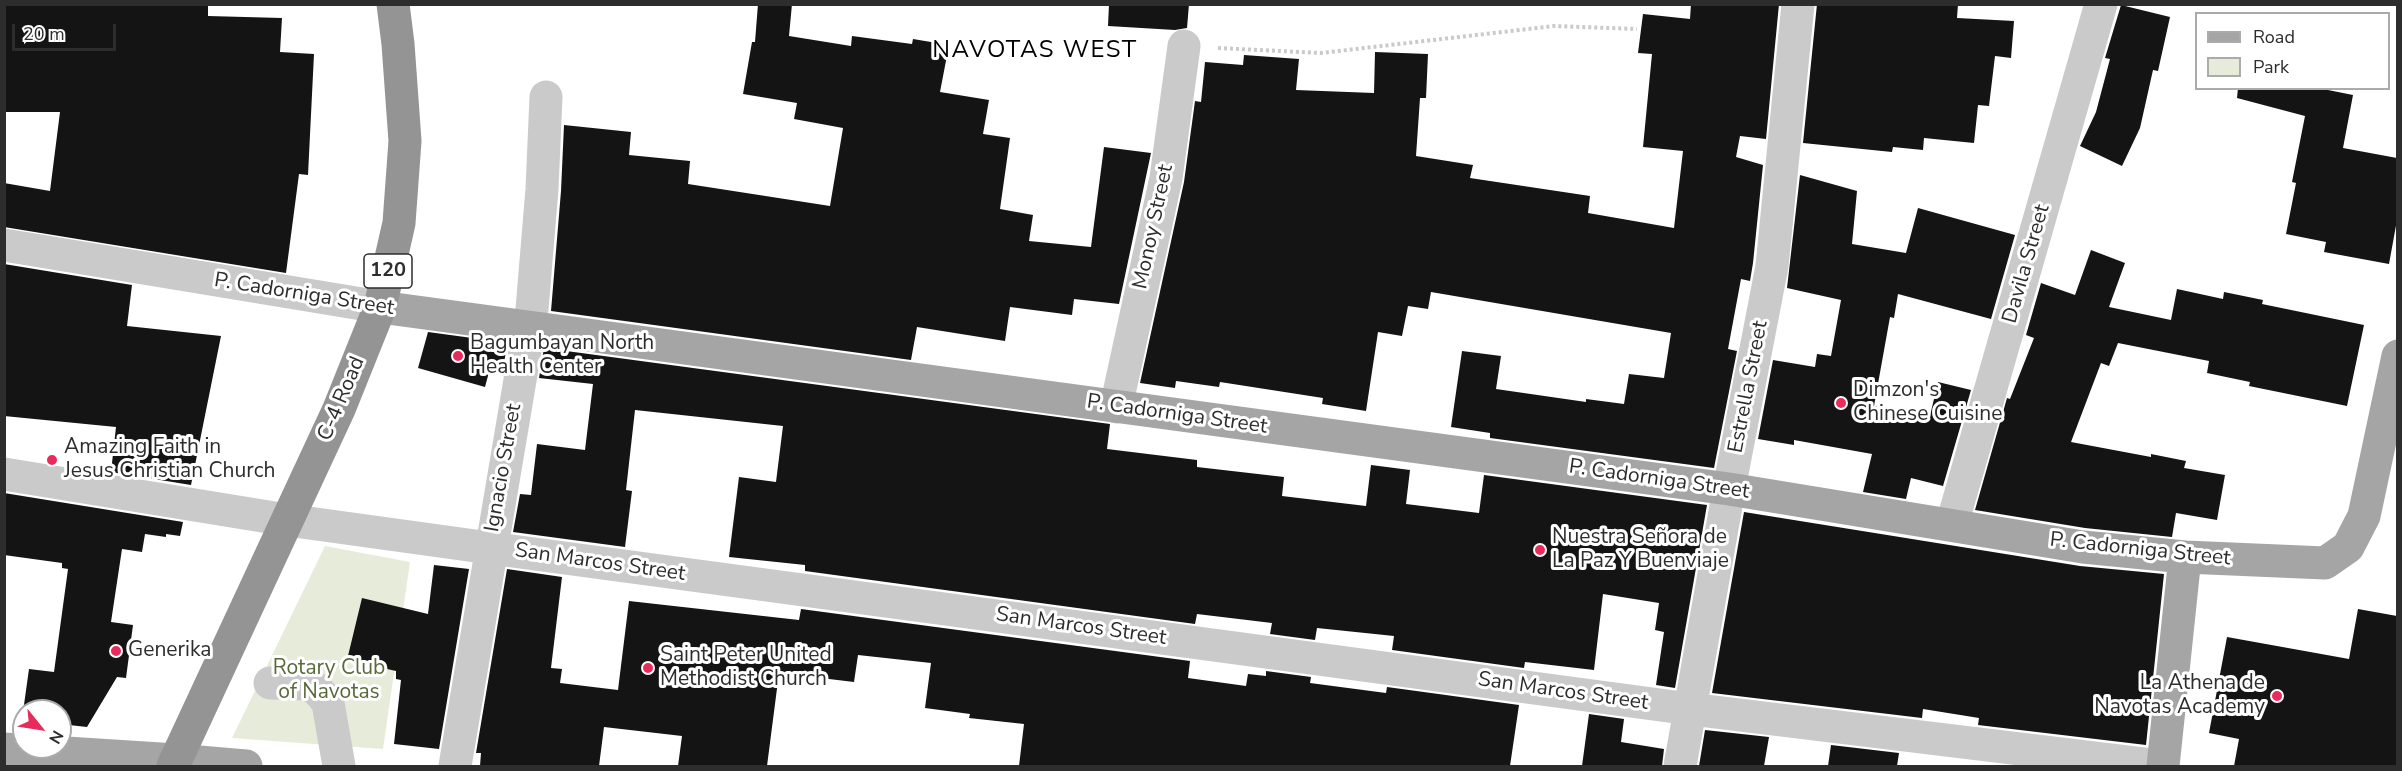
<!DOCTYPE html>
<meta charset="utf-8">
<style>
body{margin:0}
#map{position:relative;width:2402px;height:771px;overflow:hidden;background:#fff;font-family:"Nunito Sans",sans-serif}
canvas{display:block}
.frame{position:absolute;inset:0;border:6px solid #2d2d2d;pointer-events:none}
.legend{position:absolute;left:2195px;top:12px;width:195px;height:78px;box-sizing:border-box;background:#fff;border:2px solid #ababab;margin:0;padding:8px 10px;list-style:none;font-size:18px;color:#2d2d2d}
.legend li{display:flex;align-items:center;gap:12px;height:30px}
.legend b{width:30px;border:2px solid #ababab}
.north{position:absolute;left:12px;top:699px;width:60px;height:60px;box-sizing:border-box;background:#fff;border:2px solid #ababab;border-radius:50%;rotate:120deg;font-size:16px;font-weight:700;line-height:24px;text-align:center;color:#2d2d2d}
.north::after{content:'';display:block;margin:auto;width:21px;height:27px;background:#e92b5b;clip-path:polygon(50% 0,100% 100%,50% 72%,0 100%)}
.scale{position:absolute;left:12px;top:24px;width:104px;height:27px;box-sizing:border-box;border:3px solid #2d2d2d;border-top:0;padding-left:8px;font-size:18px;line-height:21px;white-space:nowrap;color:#2d2d2d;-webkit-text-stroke:4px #fff;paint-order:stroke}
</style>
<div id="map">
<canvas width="2402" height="771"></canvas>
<div class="frame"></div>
<ul class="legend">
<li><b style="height:8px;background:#a5a5a5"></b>Road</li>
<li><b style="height:16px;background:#e6ebda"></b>Park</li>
</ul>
<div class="north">N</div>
<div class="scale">20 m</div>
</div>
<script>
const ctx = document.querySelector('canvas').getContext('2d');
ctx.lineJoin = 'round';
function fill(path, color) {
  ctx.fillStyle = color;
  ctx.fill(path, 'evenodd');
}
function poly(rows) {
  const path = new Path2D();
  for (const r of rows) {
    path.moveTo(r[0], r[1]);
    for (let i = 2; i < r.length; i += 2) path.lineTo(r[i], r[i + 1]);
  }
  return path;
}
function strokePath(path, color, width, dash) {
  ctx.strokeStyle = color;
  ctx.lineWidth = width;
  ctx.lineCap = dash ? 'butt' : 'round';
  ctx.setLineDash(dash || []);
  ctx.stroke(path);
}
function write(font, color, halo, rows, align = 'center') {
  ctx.font = font + ' "Nunito Sans",sans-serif';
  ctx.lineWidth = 6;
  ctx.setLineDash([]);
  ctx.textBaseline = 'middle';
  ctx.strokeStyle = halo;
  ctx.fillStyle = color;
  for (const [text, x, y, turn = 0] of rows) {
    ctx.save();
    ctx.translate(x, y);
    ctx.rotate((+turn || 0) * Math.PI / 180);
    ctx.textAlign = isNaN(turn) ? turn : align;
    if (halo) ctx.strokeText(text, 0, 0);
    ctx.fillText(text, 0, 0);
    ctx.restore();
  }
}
fill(poly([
 [325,546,410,562,383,749,232,738]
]), '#e6ebda');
fill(poly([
 [4,4,208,4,208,16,282,18,280,52,314,54,308,175,299,174,286,273,4,227,4,183,50,191,60,112,4,112],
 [758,4,792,4,789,36,851,46,852,36,912,44,913,39,949,45,940,92,989,100,983,134,1010,138,1000,209,1033,215,1029,241,1091,247,1104,147,1151,153,1119,304,1074,299,1072,315,1010,307,1005,341,917,327,911,360,551,311,561,191,564,125,631,132,629,155,690,161,688,184,830,206,843,128,794,119,797,103,743,94,752,42,755,42],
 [1109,4,1189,4,1187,28,1175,30,1108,26],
 [1691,4,1779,4,1766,139,1740,136,1736,157,1763,165,1753,263,1750,281,1741,279,1728,349,1737,351,1714,468,1490,438,1490,433,1451,427,1462,351,1501,356,1496,389,1586,402,1586,399,1624,404,1629,374,1664,378,1671,333,1431,292,1428,309,1408,306,1402,336,1378,332,1366,411,1322,404,1323,398,1220,382,1219,387,1176,381,1175,388,1140,383,1184,182,1195,101,1201,102,1205,62,1243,65,1244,55,1299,59,1296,90,1374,93,1375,52,1428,54,1426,98,1420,98,1416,156,1473,165,1470,178,1590,196,1588,213,1674,228,1683,151,1643,147,1652,54,1638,53,1643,14,1690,19],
 [1817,4,1958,4,1957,18,2014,21,2011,58,1995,56,1989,106,1978,105,1974,143,1924,138,1923,150,1893,147,1892,152,1803,143],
 [2121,5,2170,17,2158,71,2153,70,2140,128,2122,166,2080,146,2096,112,2110,59,2105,58],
 [2238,88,2318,88,2353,95,2343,148,2397,158,2397,220,2389,264,2324,252,2326,242,2286,234,2296,183,2292,182,2305,116,2237,98],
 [1800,175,1857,191,1852,244,1906,253,1918,208,2015,235,1991,319,1898,294,1894,318,1890,317,1874,406,1929,420,1938,382,1971,390,1943,486,1911,478,1906,499,1863,492,1872,454,1794,440,1794,445,1758,439,1773,360,1815,367,1817,354,1831,356,1841,300,1787,288],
 [2091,250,2125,263,2109,307,2171,320,2177,289,2223,299,2224,292,2263,300,2262,304,2364,325,2347,406,2249,386,2250,382,2207,373,2209,361,2118,343,2109,366,2101,363,2071,442,2151,457,2151,454,2186,461,2184,468,2225,475,2217,520,2176,513,2172,537,2085,528,1975,510,2007,398,2010,399,2034,338,2026,335,2041,283,2075,295],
 [4,264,132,285,127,326,221,336,191,485,111,472,116,427,4,416],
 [428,332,487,340,507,346,502,374,489,372,485,387,418,368],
 [544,348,1110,424,1107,449,1197,460,1197,467,1284,477,1282,496,1366,506,1371,465,1410,470,1406,504,1479,513,1484,475,1707,505,1675,688,1656,685,1664,632,1655,630,1659,603,1603,594,1594,670,1525,662,1524,668,1392,650,1394,636,1317,628,1315,640,1270,634,1272,623,1197,614,1195,624,805,571,805,565,729,557,739,477,776,482,783,426,635,410,626,490,632,491,625,547,513,532,520,494,531,495,537,444,585,450,593,384,539,378],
 [4,493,183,522,180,536,166,534,166,537,145,534,142,552,122,549,111,622,133,625,126,678,117,677,87,727,60,724,60,711,24,711,22,719,29,669,54,672,68,569,62,568,62,563,4,555],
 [1744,512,2080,566,2164,574,2146,745,1978,725,1979,718,1923,709,1922,718,1712,693],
 [434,565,469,569,439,749,394,744,401,680,396,679,396,671,347,660,362,598,428,614],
 [507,569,562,577,551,668,562,669,560,683,618,690,629,601,799,620,801,609,1190,661,1188,678,1246,686,1248,674,1266,676,1266,671,1311,677,1310,683,1386,693,1387,687,1519,705,1510,766,1019,766,1024,724,969,718,970,714,925,708,931,663,858,655,854,682,779,673,767,766,678,766,682,736,604,727,599,766,480,766,481,753,476,753],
 [2358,609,2397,616,2397,766,2234,766,2239,739,2209,733,2227,637,2349,659],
 [1589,714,1624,719,1621,742,1664,749,1662,766,1582,766],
 [1705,730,1769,737,1764,766,1699,766],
 [1831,745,1899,753,1897,766,1828,766]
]), '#141414');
strokePath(poly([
 [1218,48,1321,53,1554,26,1637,29]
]), '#cacaca', 4, [3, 3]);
strokePath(poly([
 [4,245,380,307],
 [1116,407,1166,178,1184,46],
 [4,474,287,520,490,548,1690,709,2160,766],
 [1952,524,2101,4],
 [270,683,306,684,315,688,322,695,328,703,339,766],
 [455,766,532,309,542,189,546,97],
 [1680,766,1729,489,1772,266,1798,4]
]), '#cacaca', 33);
strokePath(poly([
 [380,307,1729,489,2083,547,2185,557,2325,563,2348,547,2364,516,2398,356],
 [4,749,176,760,246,766],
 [2163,766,2185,557]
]), '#a5a5a5', 33);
strokePath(poly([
 [173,766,339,409,380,307,399,223,405,141,398,44,393,4]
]), '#949494', 33);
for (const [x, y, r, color] of [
 [458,356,6,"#e92b5b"],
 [1841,403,6,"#e92b5b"],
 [52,460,6,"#e92b5b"],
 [1540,550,6,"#e92b5b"],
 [116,651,6,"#e92b5b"],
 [648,668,6,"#e92b5b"],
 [2277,696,6,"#e92b5b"]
]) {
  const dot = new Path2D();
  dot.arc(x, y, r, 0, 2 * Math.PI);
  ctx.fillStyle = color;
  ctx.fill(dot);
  strokePath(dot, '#fff', 2);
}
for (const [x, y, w] of [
 [388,271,48]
]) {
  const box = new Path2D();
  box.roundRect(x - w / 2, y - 17, w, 34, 4.5);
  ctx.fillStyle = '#fff';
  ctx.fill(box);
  strokePath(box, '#2d2d2d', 1.5);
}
write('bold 20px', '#2d2d2d', null, [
 ["120",388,271]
]);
write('21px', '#2d2d2d', '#fff', [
 ["Monoy Street",1154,227,-78],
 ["Davila Street",2027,264,-74],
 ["P. Cadorniga Street",304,295,9],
 ["Estrella Street",1749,387,-79],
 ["C-4 Road",342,399,-67],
 ["P. Cadorniga Street",1177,415,8],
 ["Ignacio Street",504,468,-80],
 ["P. Cadorniga Street",1659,480,8],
 ["P. Cadorniga Street",2140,550,6],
 ["San Marcos Street",600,563,8],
 ["San Marcos Street",1081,627,8],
 ["San Marcos Street",1563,692,8]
]);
write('21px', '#2d2d2d', '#fff', [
 ["Bagumbayan North",470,344],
 ["Health Center",470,368],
 ["Dimzon's",1853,391],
 ["Chinese Cuisine",1853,415],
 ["Amazing Faith in",64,448],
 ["Jesus Christian Church",64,472],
 ["Nuestra Señora de",1552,538],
 ["La Paz Y Buenviaje",1552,562],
 ["Generika",128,651],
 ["Saint Peter United",660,656],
 ["Methodist Church",660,680],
 ["La Athena de",2265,684,"right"],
 ["Navotas Academy",2265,708,"right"]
], 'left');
write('21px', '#596a3a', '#fff', [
 ["Rotary Club",329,669],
 ["of Navotas",329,693]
]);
ctx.letterSpacing = '1.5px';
write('24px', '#000', '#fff', [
 ["NAVOTAS WEST",1035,51]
]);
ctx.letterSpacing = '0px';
</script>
